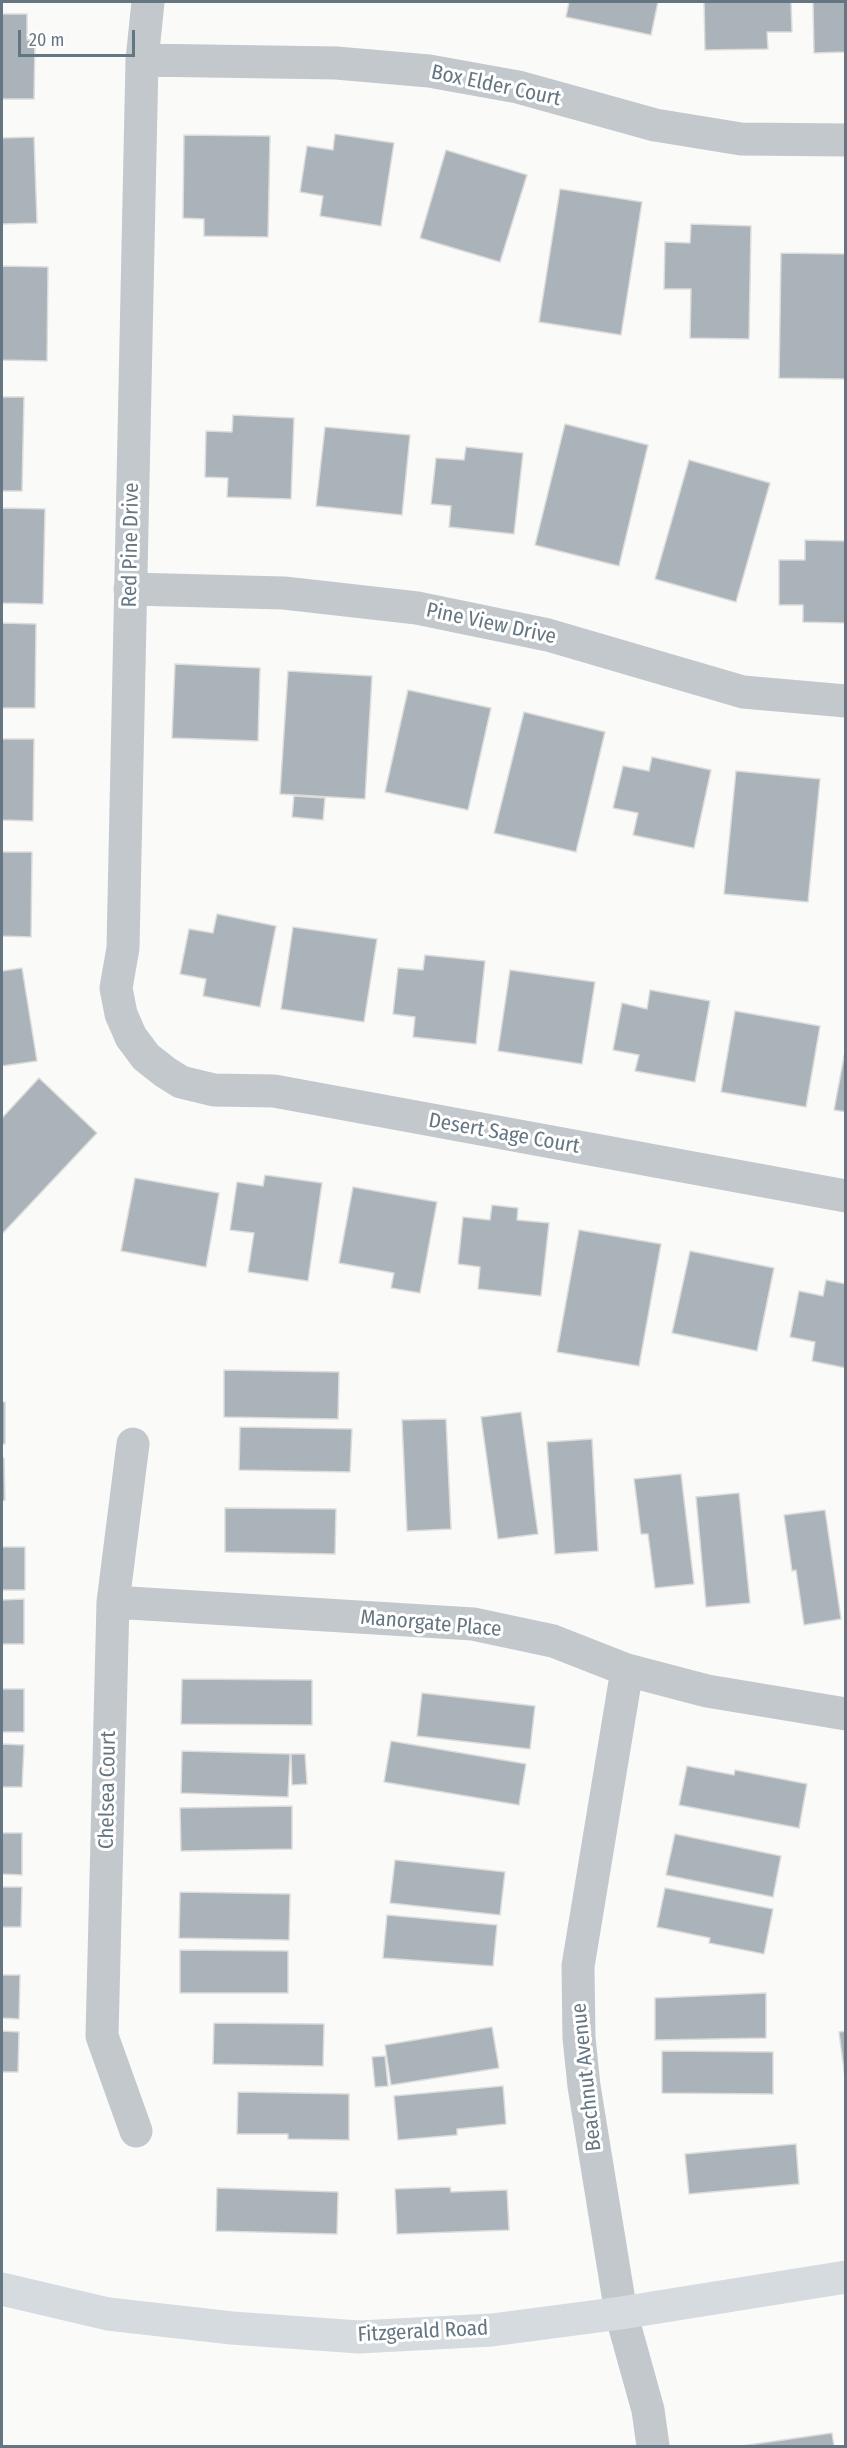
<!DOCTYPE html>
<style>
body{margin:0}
#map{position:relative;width:847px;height:2448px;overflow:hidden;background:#fafaf8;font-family:"Fira Sans Condensed",sans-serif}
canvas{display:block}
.frame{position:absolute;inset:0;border:3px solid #657683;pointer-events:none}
.scale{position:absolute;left:18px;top:30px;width:117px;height:27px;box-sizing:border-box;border:3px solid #657683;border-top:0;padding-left:8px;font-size:18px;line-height:21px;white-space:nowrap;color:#657683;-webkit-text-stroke:4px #fff;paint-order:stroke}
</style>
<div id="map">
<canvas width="847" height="2448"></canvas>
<div class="frame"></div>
<div class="scale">20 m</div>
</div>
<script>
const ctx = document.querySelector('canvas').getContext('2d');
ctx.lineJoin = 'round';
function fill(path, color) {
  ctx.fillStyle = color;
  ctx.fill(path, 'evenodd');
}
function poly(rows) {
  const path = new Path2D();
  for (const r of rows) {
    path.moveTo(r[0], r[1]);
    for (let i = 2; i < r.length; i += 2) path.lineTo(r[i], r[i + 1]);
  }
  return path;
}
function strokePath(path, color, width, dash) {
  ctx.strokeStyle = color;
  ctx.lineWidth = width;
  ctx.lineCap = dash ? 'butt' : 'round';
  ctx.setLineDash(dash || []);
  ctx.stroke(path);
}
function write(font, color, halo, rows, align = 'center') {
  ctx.font = font + ' "Fira Sans Condensed",sans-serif';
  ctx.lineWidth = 6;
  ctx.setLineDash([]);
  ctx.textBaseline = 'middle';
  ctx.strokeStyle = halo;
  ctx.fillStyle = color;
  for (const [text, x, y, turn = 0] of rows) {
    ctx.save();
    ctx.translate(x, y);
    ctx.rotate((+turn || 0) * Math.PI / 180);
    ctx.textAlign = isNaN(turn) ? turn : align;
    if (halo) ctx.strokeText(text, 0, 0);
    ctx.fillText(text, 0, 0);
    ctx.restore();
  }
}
const building = poly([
 [569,2,658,2,651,35,566,17,569,2],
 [704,2,791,2,792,32,767,32,768,49,705,50,704,2],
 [813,2,846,2,846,52,814,53,813,2],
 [2,14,27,14,27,40,35,40,34,99,2,99,2,14],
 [335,134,394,143,381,226,320,216,323,196,300,192,307,146,333,150,335,134],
 [184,135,270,136,268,237,204,236,204,219,183,218,184,135],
 [34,137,37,223,2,224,2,138,34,137],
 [446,150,527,175,500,262,420,238,446,150],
 [560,189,642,202,621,335,539,322,560,189],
 [691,224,751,226,749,339,690,338,691,289,664,289,665,242,690,243,691,224],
 [781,253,846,254,846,379,779,378,781,253],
 [2,266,48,267,47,361,2,360,2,266],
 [2,397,24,397,22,491,2,491,2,397],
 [233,415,294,418,291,499,227,497,228,478,205,477,206,431,232,432,233,415],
 [565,424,648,445,619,566,535,545,565,424],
 [325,427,410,435,402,515,316,506,325,427],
 [466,447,523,453,514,534,449,527,451,506,431,504,436,458,464,460,466,447],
 [689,460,770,483,736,602,655,579,689,460],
 [2,508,45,509,43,604,2,603,2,508],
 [805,540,846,541,846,623,803,622,803,605,779,605,779,560,805,560,805,540],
 [2,623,36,624,35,708,2,708,2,623],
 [175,664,260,668,258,741,172,738,175,664],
 [288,671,372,676,365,799,280,794,288,671],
 [408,690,491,708,468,810,385,792,408,690],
 [524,712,605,732,576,852,494,833,524,712],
 [2,739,34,739,33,821,2,820,2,739],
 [652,757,711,770,694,848,633,835,638,813,613,808,623,766,649,771,652,757],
 [736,771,820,779,808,902,724,894,736,771],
 [294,796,325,798,323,820,292,817,294,796],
 [2,852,32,852,31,937,2,936,2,852],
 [217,914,276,926,260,1007,203,996,206,979,180,974,189,929,213,933,217,914],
 [293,927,377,939,364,1022,281,1009,293,927],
 [425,955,485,961,476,1044,413,1037,415,1017,393,1014,398,968,423,970,425,955],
 [22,968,37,1061,2,1066,2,971,22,968],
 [510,970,595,982,582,1064,498,1051,510,970],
 [650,990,710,1001,695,1082,635,1071,639,1055,613,1050,622,1003,647,1009,650,990],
 [735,1011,820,1026,806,1107,721,1092,735,1011],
 [846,1046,846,1112,834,1110,846,1046],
 [39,1078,97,1133,2,1234,2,1118,39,1078],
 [265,1175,322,1183,308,1281,248,1272,254,1233,230,1230,237,1182,263,1186,265,1175],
 [135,1178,219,1193,206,1267,121,1251,135,1178],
 [353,1187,437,1202,420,1293,391,1288,394,1273,339,1263,353,1187],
 [492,1205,518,1208,517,1220,549,1223,541,1296,478,1289,480,1267,458,1264,463,1217,490,1220,492,1205],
 [579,1230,661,1244,639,1366,557,1352,579,1230],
 [690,1251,774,1268,757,1351,672,1333,690,1251],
 [826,1280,846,1284,846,1368,812,1361,815,1342,790,1337,799,1291,823,1296,826,1280],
 [224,1370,339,1372,338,1419,224,1417,224,1370],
 [2,1402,5,1402,5,1444,2,1444,2,1402],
 [521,1412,538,1534,498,1539,481,1417,521,1412],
 [446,1419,451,1529,407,1531,402,1420,446,1419],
 [240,1427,352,1429,350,1472,239,1470,240,1427],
 [592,1439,598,1551,555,1554,547,1442,592,1439],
 [2,1458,4,1458,5,1500,2,1501,2,1458],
 [681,1474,694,1584,655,1588,648,1534,641,1534,634,1479,681,1474],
 [739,1493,750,1603,706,1607,696,1497,739,1493],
 [225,1508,336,1509,335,1554,225,1552,225,1508],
 [825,1510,841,1619,804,1625,796,1570,792,1571,784,1515,825,1510],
 [2,1547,25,1547,25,1590,2,1590,2,1547],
 [24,1599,24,1644,2,1644,2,1600,24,1599],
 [182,1679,312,1680,312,1725,181,1724,182,1679],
 [2,1689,24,1689,24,1732,2,1732,2,1689],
 [422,1693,535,1706,530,1749,417,1736,422,1693],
 [391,1741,526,1764,519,1805,384,1782,391,1741],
 [2,1744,24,1745,22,1787,2,1787,2,1744],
 [182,1751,290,1754,288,1797,181,1793,182,1751],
 [291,1754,305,1754,307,1784,292,1785,291,1754],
 [687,1766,734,1775,735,1770,807,1784,799,1828,679,1805,687,1766],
 [292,1806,292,1849,181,1851,180,1808,292,1806],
 [2,1833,22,1833,22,1875,2,1874,2,1833],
 [675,1834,781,1856,773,1897,666,1875,675,1834],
 [395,1860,505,1872,500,1915,390,1903,395,1860],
 [2,1887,22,1887,21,1927,2,1927,2,1887],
 [665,1888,773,1909,764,1954,709,1943,710,1938,657,1927,665,1888],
 [180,1892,290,1894,289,1940,179,1938,180,1892],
 [387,1915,497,1925,493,1966,383,1958,387,1915],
 [180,1950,288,1951,288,1993,180,1993,180,1950],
 [2,1975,20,1975,19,2019,2,2018,2,1975],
 [766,1993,766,2038,655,2040,655,1998,766,1993],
 [214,2023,324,2024,323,2066,213,2064,214,2023],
 [492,2027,499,2068,391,2085,385,2045,492,2027],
 [2,2031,19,2032,18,2072,2,2072,2,2031],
 [846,2031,846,2078,845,2078,839,2032,846,2031],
 [662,2051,773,2052,773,2094,662,2093,662,2051],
 [385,2056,388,2086,375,2087,372,2057,385,2056],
 [503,2086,506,2124,457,2129,457,2135,398,2140,394,2096,503,2086],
 [238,2092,349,2094,349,2140,288,2139,288,2134,237,2134,238,2092],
 [796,2144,799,2184,689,2194,685,2154,796,2144],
 [450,2187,451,2192,507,2190,509,2230,397,2234,395,2189,450,2187],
 [217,2188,338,2192,337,2234,216,2231,217,2188],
 [832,2433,834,2446,741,2446,832,2433]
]);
fill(building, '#aab3b9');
strokePath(building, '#dcdcda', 1.5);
strokePath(poly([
 [148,2,142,60,123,948,116,988,121,1014,131,1037,146,1057,165,1072,181,1082,214,1090,274,1091,846,1196],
 [142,60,336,63,429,71,518,87,655,125,741,139,846,140],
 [130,589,284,593,417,608,548,635,743,692,846,701],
 [133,1444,113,1602,102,2036,136,2131],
 [113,1602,473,1624,553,1641,627,1670,707,1691,846,1714],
 [627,1670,578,1966,579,2038,584,2086,621,2313,648,2410,653,2446]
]), '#c3c8cc', 33);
strokePath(poly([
 [2,2289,108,2314,232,2328,359,2337,492,2330,621,2313,846,2277]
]), '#d6dbdf', 33);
write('21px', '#657683', '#fff', [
 ["Box Elder Court",496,86,12],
 ["Red Pine Drive",131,545,-89],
 ["Pine View Drive",491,624,12],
 ["Desert Sage Court",504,1134,10],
 ["Manorgate Place",431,1624,5],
 ["Chelsea Court",108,1790,-89],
 ["Beachnut Avenue",587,2077,-96],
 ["Fitzgerald Road",423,2332,-3]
]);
</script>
